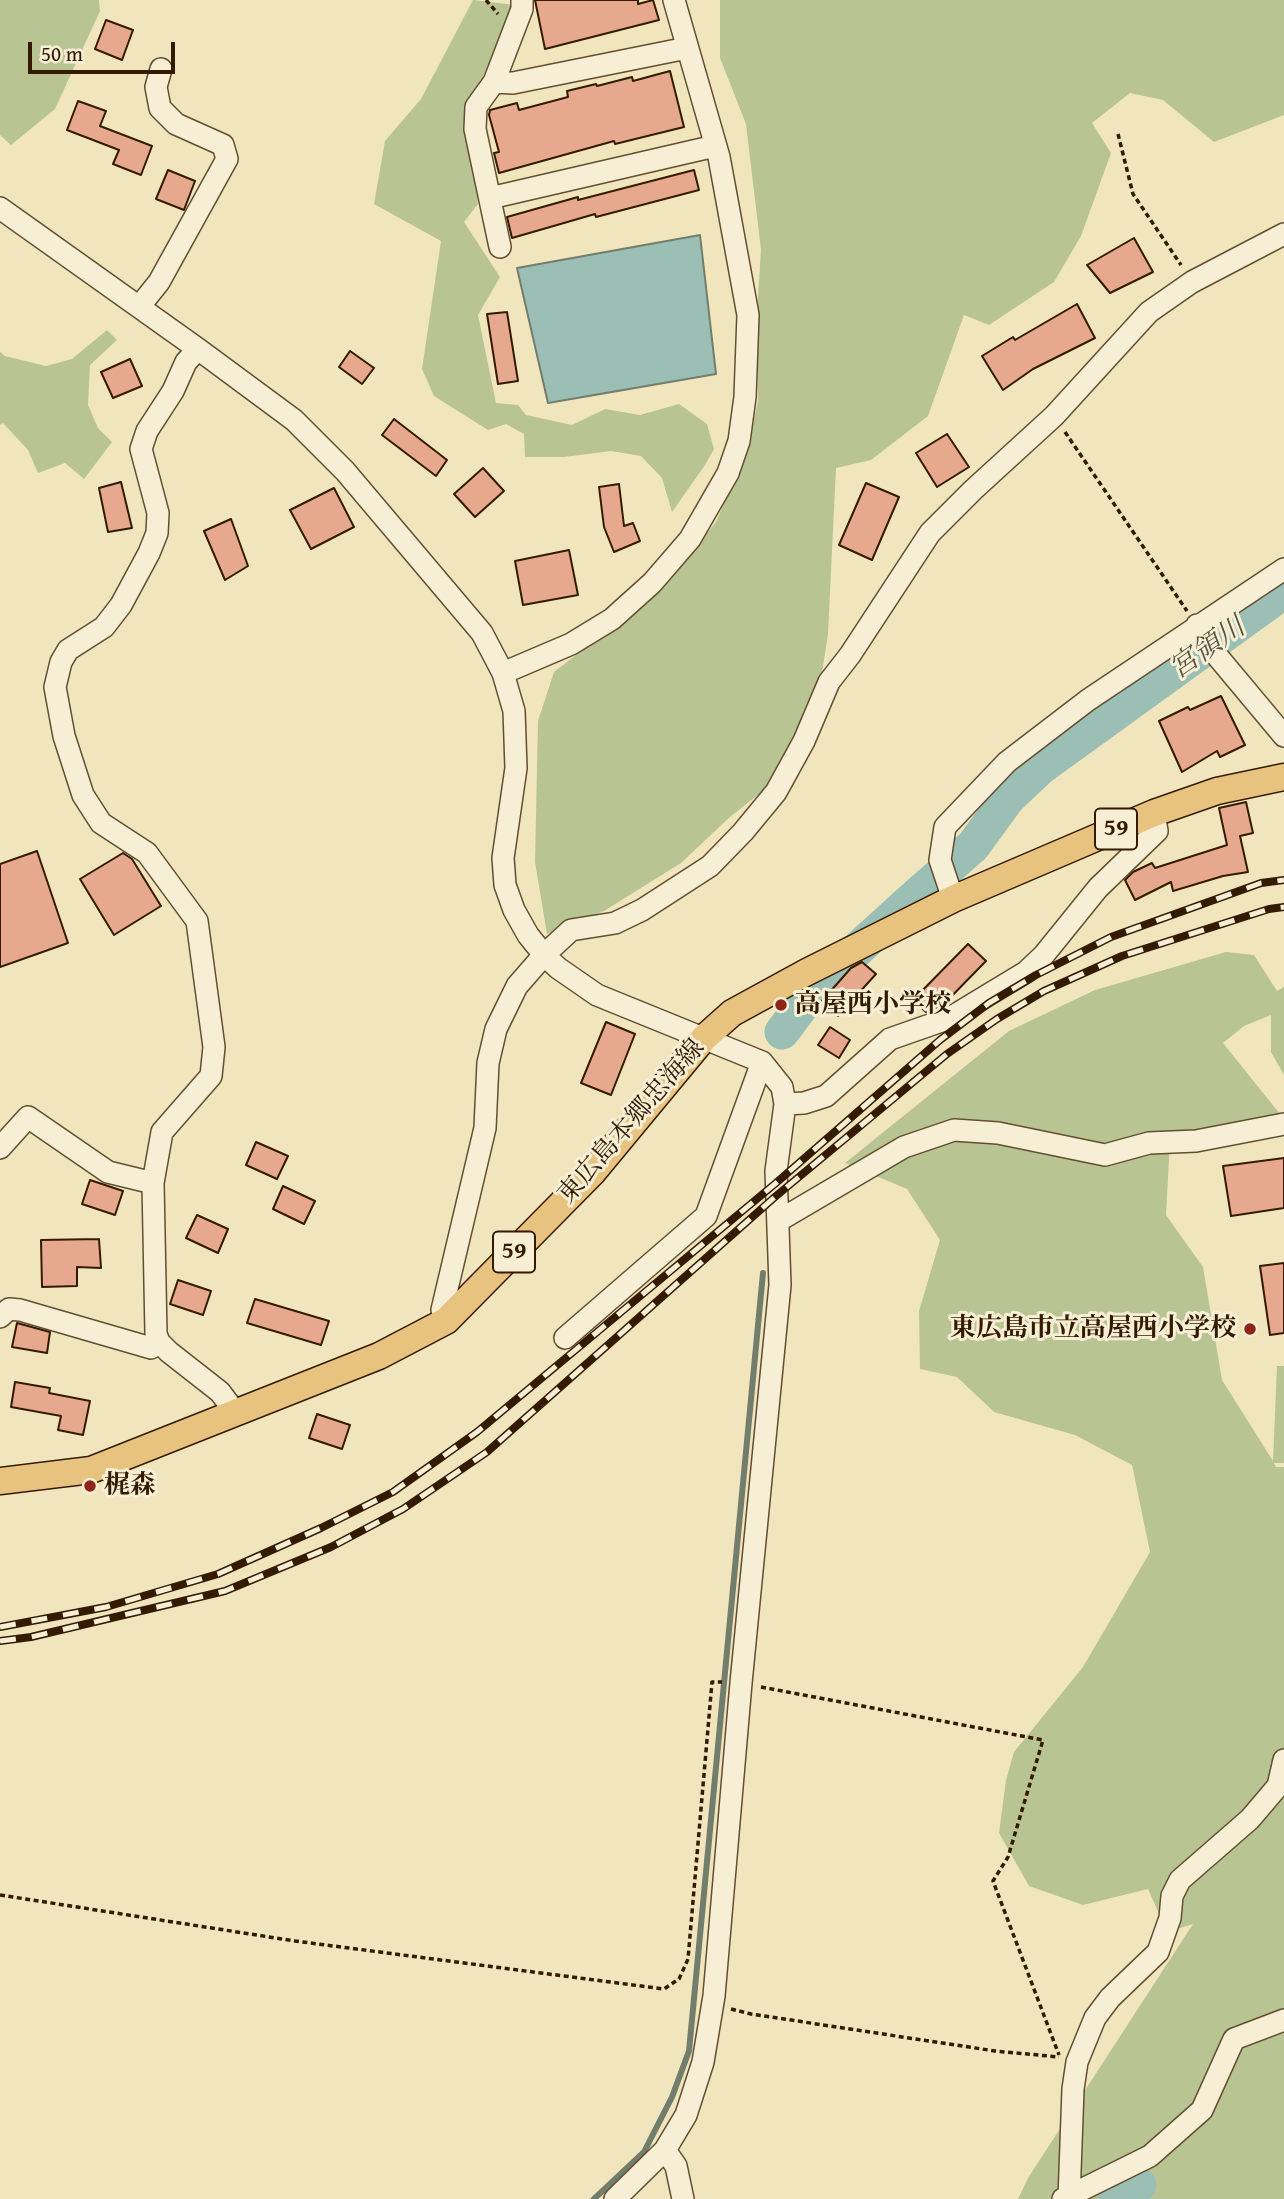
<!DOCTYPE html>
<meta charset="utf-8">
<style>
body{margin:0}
#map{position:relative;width:1284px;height:2199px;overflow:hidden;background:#f1e5be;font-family:"Gentium Book Plus",serif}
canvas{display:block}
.scale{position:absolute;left:28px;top:42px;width:147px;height:32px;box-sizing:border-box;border:4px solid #341b00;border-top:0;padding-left:9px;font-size:21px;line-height:24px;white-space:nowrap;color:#341b00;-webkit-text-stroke:5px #f6eed5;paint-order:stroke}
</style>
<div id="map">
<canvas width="1284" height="2199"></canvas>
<div class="scale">50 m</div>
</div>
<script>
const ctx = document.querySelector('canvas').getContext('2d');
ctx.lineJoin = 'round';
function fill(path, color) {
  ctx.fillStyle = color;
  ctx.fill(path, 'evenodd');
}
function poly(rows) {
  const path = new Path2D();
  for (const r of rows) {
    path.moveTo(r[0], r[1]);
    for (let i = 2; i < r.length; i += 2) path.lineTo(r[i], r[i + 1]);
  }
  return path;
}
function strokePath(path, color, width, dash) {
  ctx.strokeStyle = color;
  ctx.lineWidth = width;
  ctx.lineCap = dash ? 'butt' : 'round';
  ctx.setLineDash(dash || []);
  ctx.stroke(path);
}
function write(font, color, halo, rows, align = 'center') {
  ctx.font = font + ' "Gentium Book Plus","Noto Serif JP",serif';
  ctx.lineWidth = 6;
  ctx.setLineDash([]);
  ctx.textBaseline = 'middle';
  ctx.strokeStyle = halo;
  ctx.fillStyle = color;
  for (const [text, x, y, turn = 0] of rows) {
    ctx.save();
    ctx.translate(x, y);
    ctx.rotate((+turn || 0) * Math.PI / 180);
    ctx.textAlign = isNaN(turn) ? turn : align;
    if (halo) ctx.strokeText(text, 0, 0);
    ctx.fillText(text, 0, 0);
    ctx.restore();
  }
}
fill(poly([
 [0,0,99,0,100,11,55,109,11,145,0,135],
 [473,0,515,5,466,114,478,204,464,222,500,277,478,315,496,403,518,405,526,415,572,425,605,409,640,415,679,404,707,424,714,449,705,465,672,512,662,478,641,456,611,451,564,457,525,457,524,434,506,424,488,430,434,396,422,369,441,241,374,204,385,141,421,99],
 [720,0,1284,0,1284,115,1214,142,1163,100,1130,93,1092,123,1111,153,1081,236,1054,282,989,325,964,315,928,416,871,460,836,468,828,634,816,711,769,786,730,817,681,863,604,911,547,934,535,862,538,721,554,672,664,587,716,522,747,451,758,401,757,314,761,250,746,124,720,58],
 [107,330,117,340,90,365,88,405,98,428,112,442,84,479,65,463,38,473,28,450,3,423,0,425,0,352,5,356,46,366,72,359],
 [1226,952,1254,955,1277,991,1284,987,1284,1075,1271,1052,1271,1015,1244,1026,1223,1043,1284,1119,1170,1142,1166,1215,1203,1267,1222,1380,1273,1461,1277,1366,1284,1366,1284,1463,1274,1463,1276,1467,1284,1467,1284,2199,1018,2199,1028,2178,1193,1924,1167,1932,1148,1889,1083,1905,1029,1886,999,1833,1006,1780,1014,1752,1083,1667,1150,1552,1132,1465,1075,1435,994,1412,957,1377,920,1369,919,1311,940,1240,907,1189,845,1163,1009,1031,1095,990]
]), '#b8c593');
const water = poly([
 [700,235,716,374,548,403,517,268,700,235]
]);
fill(water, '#9bbfb4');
strokePath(water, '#727d6c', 2);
strokePath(poly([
 [594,2199,644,2152,672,2097,689,2051,763,1273]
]), '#727d6c', 6);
strokePath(poly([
 [782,1032,816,987,915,897,973,846,1008,798,1041,767,1275,598,1284,594],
 [1115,2199,1139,2185]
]), '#9bbfb4', 35);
const building = poly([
 [535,0,638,0,638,4,653,0,659,20,545,49,535,0],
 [106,20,133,30,122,60,95,49,106,20],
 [670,71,684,127,615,144,614,141,499,173,494,153,499,152,489,115,490,110,517,103,519,110,568,97,567,91,596,84,597,86,632,77,633,81,670,71],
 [78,101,106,111,100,126,152,146,141,175,113,164,119,150,67,130,78,101],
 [168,170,195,181,184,210,156,199,168,170],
 [694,170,699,190,596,217,595,214,512,238,507,217,578,197,578,200,694,170],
 [1134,238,1153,272,1110,293,1087,265,1134,238],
 [1077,304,1095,338,1033,369,1003,390,982,356,1013,337,1015,340,1077,304],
 [507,312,518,381,498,384,487,314,507,312],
 [350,351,374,368,362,384,339,367,350,351],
 [130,359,142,386,113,398,101,372,130,359],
 [394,419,447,460,436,476,382,435,394,419],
 [947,434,969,467,937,487,916,453,947,434],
 [483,468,504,491,475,517,454,494,483,468],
 [121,482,132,528,108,532,99,488,121,482],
 [866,483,899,497,872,560,839,545,866,483],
 [619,484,624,526,633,523,640,541,614,552,604,527,599,487,619,484],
 [334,488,354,527,311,549,290,510,334,488],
 [231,519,248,566,225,580,204,531,231,519],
 [569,550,578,595,523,605,515,561,569,550],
 [1221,696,1245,745,1220,757,1217,751,1182,772,1159,721,1188,707,1190,710,1221,696],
 [1246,802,1253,833,1240,836,1248,872,1223,876,1173,891,1171,882,1135,900,1125,880,1133,872,1152,863,1155,868,1227,845,1219,808,1246,802],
 [37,851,68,943,0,967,0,864,37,851],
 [123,853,132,859,161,906,114,935,80,879,123,853],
 [968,944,986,961,941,1007,926,1012,913,1000,968,944],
 [862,962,876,974,838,1016,821,1002,851,968,862,962],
 [606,1022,635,1034,611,1095,581,1083,606,1022],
 [830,1027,850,1040,839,1058,818,1045,830,1027],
 [256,1142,288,1156,277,1179,246,1165,256,1142],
 [1284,1158,1284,1208,1231,1216,1223,1166,1284,1158],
 [90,1180,123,1191,115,1215,82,1204,90,1180],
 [283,1186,315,1201,304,1224,273,1209,283,1186],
 [197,1215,228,1229,218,1253,186,1238,197,1215],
 [99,1239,101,1268,77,1267,77,1286,42,1287,41,1240,99,1239],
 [1284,1263,1284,1333,1270,1335,1260,1266,1284,1263],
 [178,1280,211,1291,203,1315,170,1304,178,1280],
 [255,1299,329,1321,321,1345,247,1323,255,1299],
 [17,1323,50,1332,47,1353,12,1347,17,1323],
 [15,1382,50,1388,49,1393,90,1401,83,1435,58,1430,61,1416,11,1407,15,1382],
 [317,1414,350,1425,342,1449,309,1438,317,1414]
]);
fill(building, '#e6a98d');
strokePath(building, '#341b00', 2);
const minor = poly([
 [494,82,513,83,687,48],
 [490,198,715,146],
 [0,208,198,349,294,420,345,471,482,633,503,673,514,711,516,768,503,858,505,885,514,910,528,935,544,955,558,968,597,995,762,1062,782,1087,785,1104,776,1171,780,1285,741,1683,714,1996,703,2062,686,2115,665,2150,615,2199],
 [500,247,475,129,476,107,494,82,522,9,522,0],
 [139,307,159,282,227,159,223,145,176,124,160,108,156,87,161,69],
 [198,349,186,362,173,391,147,431,141,449,158,513,157,533,149,553,121,605,104,627,68,650,61,662,55,687,64,736,83,795,101,823,147,853,197,921,214,1047,211,1076,162,1132,153,1183,156,1334,159,1342,169,1352,220,1392,235,1412],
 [1197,625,1213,651,1284,736],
 [503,673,571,644,612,619,652,583,690,539,728,473,739,441,745,397,748,315,719,157,674,0],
 [953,899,940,860,945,827,1007,762,1088,700,1284,569],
 [785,1104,804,1103,826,1096,890,1039,950,1018,1026,972,1043,956,1098,888,1157,831,1154,813],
 [0,1148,28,1117,108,1172,153,1183],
 [778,1221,904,1147,954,1130,998,1133,1105,1155,1149,1143,1196,1141,1284,1124],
 [0,1317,9,1309,20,1310,151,1348,159,1342],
 [446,1321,442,1310,485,1128,488,1063,496,1029,517,986,544,955,571,930,615,923,642,910,710,866,743,832,776,792,804,741,829,682,850,655,930,533,973,490,1054,416,1149,312,1192,282,1284,234],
 [565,1338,706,1216,762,1062],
 [665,2150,676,2166,683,2199],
 [1063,2199,1150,2156,1202,2110,1234,2039,1284,2020],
 [1069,2199,1073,2089,1077,2062,1095,2018,1110,1998,1158,1952,1170,1918,1172,1896,1180,1880,1250,1819,1278,1786,1284,1760]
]);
const major = poly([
 [0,1481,91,1470,379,1356,446,1321,593,1172,704,1038,732,1013,807,972,953,899,1154,813,1217,791,1284,777]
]);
strokePath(minor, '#634e30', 24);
strokePath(major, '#341b00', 29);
strokePath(poly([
 [486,0,498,14],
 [1118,134,1133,194,1181,265],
 [1065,432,1187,611],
 [761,1687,1043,1740,1008,1857,993,1881,1059,2055],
 [0,1895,295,1941,664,1989,679,1979,688,1959,712,1682,722,1682],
 [731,2009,751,2014,995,2051,1059,2057]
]), '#341b00', 3.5, [5, 3.5]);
strokePath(minor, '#f6eed5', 21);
strokePath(major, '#e8c27f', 26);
const rail = poly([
 [0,1627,106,1607,218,1574,321,1528,393,1492,477,1432,776,1183,940,1040,989,1003,1036,975,1111,937,1261,883,1284,880],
 [0,1641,31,1637,225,1591,331,1547,403,1509,487,1452,776,1196,947,1054,997,1019,1044,991,1122,956,1269,909,1284,907]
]);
strokePath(rail, '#341b00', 8);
strokePath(rail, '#f6eed5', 5, [16]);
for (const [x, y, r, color] of [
 [781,1005,7,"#8f2418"],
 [1250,1329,7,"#8f2418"],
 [90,1486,7,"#8f2418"]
]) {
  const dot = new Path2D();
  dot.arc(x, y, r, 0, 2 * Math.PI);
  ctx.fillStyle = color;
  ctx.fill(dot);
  strokePath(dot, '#f6eed5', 2.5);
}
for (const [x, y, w] of [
 [1116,829,42],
 [514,1252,42]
]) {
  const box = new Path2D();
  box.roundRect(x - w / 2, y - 20.5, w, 41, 5);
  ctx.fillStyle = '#f6eed5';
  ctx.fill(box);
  strokePath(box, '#341b00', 2);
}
write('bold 24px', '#341b00', null, [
 ["59",1116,829],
 ["59",514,1252]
]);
write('bold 26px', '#341b00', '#f6eed5', [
 ["高屋西小学校",795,1005],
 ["東広島市立高屋西小学校",1236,1329,"right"],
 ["梶森",104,1486]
], 'left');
write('26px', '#341b00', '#f6eed5', [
 ["東広島本郷忠海線",632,1122,-49]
]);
write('italic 28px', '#58543f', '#f6eed5', [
 ["宮領川",1208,649,-35]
]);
</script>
